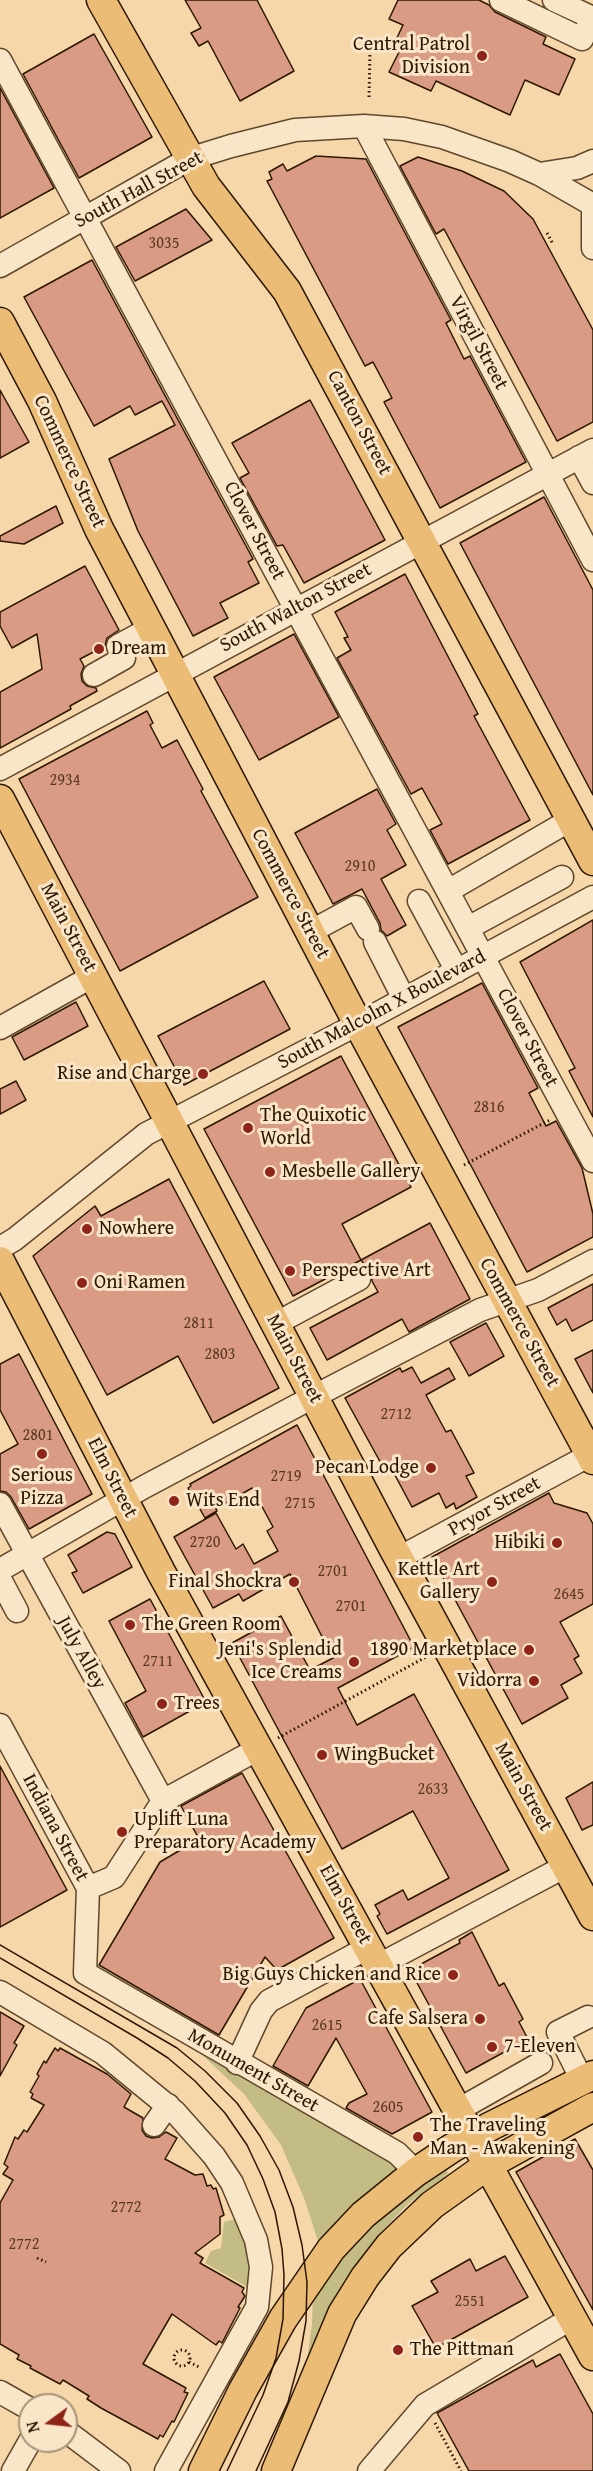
<!DOCTYPE html>
<style>
body{margin:0}
#map{position:relative;width:593px;height:2471px;overflow:hidden;background:#f6d7aa;font-family:"Gentium Book Plus",serif}
canvas{display:block}
.north{position:absolute;left:18px;top:2393px;width:60px;height:60px;box-sizing:border-box;background:#f9e5c8;border:2px solid #a79378;border-radius:50%;rotate:255deg;font-size:16px;font-weight:700;line-height:24px;text-align:center;color:#2d1701}
.north::after{content:'';display:block;margin:auto;width:21px;height:27px;background:#8f2418;clip-path:polygon(50% 0,100% 100%,50% 72%,0 100%)}
</style>
<div id="map">
<canvas width="593" height="2471"></canvas>
<div class="north">N</div>
</div>
<script>
const ctx = document.querySelector('canvas').getContext('2d');
ctx.lineJoin = 'round';
function fill(path, color) {
  ctx.fillStyle = color;
  ctx.fill(path, 'evenodd');
}
function poly(rows) {
  const path = new Path2D();
  for (const r of rows) {
    if (r.length === 3) {
      path.moveTo(r[0] + r[2], r[1]);
      path.arc(r[0], r[1], r[2], 0, 2 * Math.PI);
      continue;
    }
    path.moveTo(r[0], r[1]);
    for (let i = 2; i < r.length; i += 2) path.lineTo(r[i], r[i + 1]);
  }
  return path;
}
function strokePath(path, color, width, dash) {
  ctx.strokeStyle = color;
  ctx.lineWidth = width;
  ctx.lineCap = dash ? 'butt' : 'round';
  ctx.setLineDash(dash || []);
  ctx.stroke(path);
}
function write(font, color, halo, rows, align = 'center') {
  ctx.font = font + ' "Gentium Book Plus",serif';
  ctx.lineWidth = 6;
  ctx.setLineDash([]);
  ctx.textBaseline = 'middle';
  ctx.strokeStyle = halo;
  ctx.fillStyle = color;
  for (const [text, x, y, turn = 0] of rows) {
    ctx.save();
    ctx.translate(x, y);
    ctx.rotate((+turn || 0) * Math.PI / 180);
    ctx.textAlign = isNaN(turn) ? turn : align;
    if (halo) ctx.strokeText(text, 0, 0);
    ctx.fillText(text, 0, 0);
    ctx.restore();
  }
}
fill(poly([
 [198,2051,387,2153,400,2170,319,2244,304,2198,281,2145,244,2094],
 [446,2167,448,2174,408,2204,381,2232,345,2279,330,2307,305,2376,312,2324,313,2293,366,2225],
 [236,2219,249,2256,251,2273,249,2288,205,2263,211,2251,221,2248,224,2222]
]), '#c3bc84');
const building = poly([
 [185,0,257,0,294,71,240,101,208,41,199,46,191,33,201,28,185,0],
 [398,0,479,0,489,5,495,12,546,37,543,44,575,59,559,95,525,80,510,115,436,81,431,91,389,72,399,52,396,51,399,44,395,42,403,25,389,19,398,0],
 [94,34,152,137,79,178,23,74,94,34],
 [0,88,54,188,0,218,0,88],
 [316,156,366,159,451,320,446,323,464,359,470,356,526,462,440,508,384,402,392,398,373,362,365,366,267,181,272,179,269,172,283,164,287,171,316,156],
 [418,157,462,171,504,191,533,219,593,330,593,422,557,441,444,229,436,234,400,166,418,157],
 [186,209,212,240,135,281,116,247,186,209],
 [92,260,253,559,248,562,259,583,220,603,228,618,193,636,138,531,109,459,175,425,162,401,135,415,130,406,94,426,24,297,92,260],
 [0,390,29,442,0,458,0,390],
 [310,400,385,540,304,583,283,545,277,546,240,478,249,473,232,443,310,400],
 [544,497,593,590,593,795,460,543,544,497],
 [56,506,63,523,24,544,0,541,0,536,56,506],
 [85,566,119,630,107,638,105,646,80,659,84,666,81,674,82,681,87,686,96,688,97,691,70,706,71,709,0,748,0,692,42,669,37,634,12,648,0,626,0,612,85,566],
 [405,574,478,714,474,716,530,820,448,864,430,830,442,824,422,788,411,794,337,658,351,650,344,638,348,637,335,612,405,574],
 [294,634,339,717,259,760,214,677,294,634],
 [147,711,153,723,150,725,162,748,177,740,203,789,201,791,258,897,120,971,19,779,147,711],
 [377,789,396,824,387,830,406,865,381,879,406,925,387,936,381,930,380,923,362,889,333,904,295,833,377,789],
 [593,920,593,1117,569,1071,575,1068,520,962,593,920],
 [264,981,290,1029,184,1085,158,1036,264,981],
 [482,983,538,1088,529,1093,546,1126,556,1121,582,1168,593,1214,593,1237,527,1272,398,1027,482,983],
 [76,1002,88,1026,24,1060,12,1037,76,1002],
 [341,1056,411,1187,342,1224,361,1260,293,1296,204,1129,341,1056],
 [16,1081,26,1100,0,1114,0,1089,16,1081],
 [169,1179,279,1388,213,1423,178,1356,107,1395,33,1256,95,1206,101,1216,169,1179],
 [430,1223,470,1299,409,1332,402,1319,327,1360,310,1328,378,1292,372,1281,371,1273,361,1260,430,1223],
 [593,1284,593,1320,572,1331,566,1319,557,1325,548,1308,593,1284],
 [486,1323,504,1356,469,1376,450,1342,486,1323],
 [593,1350,593,1393,575,1359,593,1350],
 [19,1354,92,1494,29,1529,11,1497,6,1492,0,1491,0,1454,18,1444,0,1410,0,1364,19,1354],
 [412,1367,421,1383,449,1368,455,1379,426,1395,446,1432,451,1430,474,1473,466,1476,477,1497,456,1509,454,1503,446,1508,439,1493,412,1507,389,1464,383,1467,345,1398,400,1368,402,1372,412,1367],
 [297,1425,414,1647,338,1688,357,1725,414,1694,509,1870,387,1934,377,1916,380,1914,375,1905,403,1890,408,1900,449,1878,413,1811,342,1849,232,1643,281,1616,310,1670,333,1658,290,1574,243,1601,239,1594,213,1608,174,1537,216,1513,236,1549,243,1544,254,1564,278,1551,267,1531,273,1527,252,1488,216,1509,217,1511,205,1518,188,1488,191,1486,190,1484,297,1425],
 [549,1493,554,1503,587,1513,593,1524,593,1604,560,1622,579,1656,574,1659,582,1673,561,1685,568,1698,522,1724,432,1557,549,1493],
 [107,1532,115,1534,132,1567,83,1593,72,1573,77,1571,68,1555,107,1532],
 [150,1599,206,1702,143,1737,125,1703,146,1691,109,1621,150,1599],
 [0,1766,67,1890,0,1927,0,1766],
 [242,1773,334,1938,277,1970,265,1957,219,2035,99,1965,160,1862,199,1839,181,1806,242,1773],
 [593,1782,593,1825,582,1830,566,1798,593,1782],
 [472,1932,499,1986,504,1983,523,2019,519,2022,528,2039,466,2073,410,1970,460,1943,459,1940,472,1932],
 [360,1979,432,2112,392,2134,346,2108,349,2103,367,2094,336,2038,308,2086,273,2066,306,2008,360,1979],
 [0,2012,24,2026,14,2043,17,2045,0,2076,0,2012],
 [55,2048,58,2051,60,2048,107,2074,131,2094,124,2107,143,2118,142,2130,146,2136,152,2138,159,2137,166,2132,177,2138,165,2159,195,2175,203,2174,207,2186,211,2185,213,2189,216,2188,224,2215,220,2217,220,2234,195,2253,203,2258,200,2263,244,2288,242,2292,245,2296,238,2307,240,2308,222,2343,219,2341,216,2345,172,2314,143,2364,186,2388,184,2392,188,2393,174,2422,172,2421,163,2437,160,2435,158,2439,101,2408,87,2399,89,2396,63,2380,60,2384,30,2368,31,2366,17,2359,19,2355,0,2344,0,2203,13,2180,3,2174,8,2167,4,2164,15,2137,18,2139,24,2130,27,2132,44,2105,31,2098,33,2094,30,2092,39,2076,37,2074,44,2061,46,2063,55,2048],
 [575,2139,593,2170,593,2310,516,2172,575,2139],
 [505,2256,528,2297,436,2348,412,2306,438,2292,431,2281,470,2259,476,2271,505,2256],
 [560,2354,593,2414,593,2471,469,2471,437,2413,533,2360,536,2367,560,2354]
]);
fill(building, '#d99b83');
strokePath(building, '#2d1701', 1.5);
const minor = poly([
 [501,0,582,39,592,18],
 [554,0,593,18],
 [0,60,593,1161],
 [364,126,593,560],
 [539,174,577,168,593,161],
 [593,204,593,248],
 [0,266,189,159,231,146,295,130,364,126,404,129,442,137,510,161,539,174,593,205],
 [579,457,593,483],
 [94,675,124,658,118,646,151,628],
 [0,769,593,450],
 [448,891,572,819],
 [419,901,457,971],
 [468,928,562,877],
 [310,932,356,907,368,929],
 [375,942,404,999],
 [0,1028,93,976],
 [0,1248,15,1239,146,1134,358,1024,593,897],
 [275,1324,359,1279],
 [0,1504,163,1801],
 [399,1558,590,1455],
 [0,1570,144,1487,313,1397,480,1310,538,1290,593,1261],
 [0,1579,17,1611],
 [0,1725,88,1888,85,1973,397,2153,416,2172],
 [88,1888,114,1877,163,1801,258,1749],
 [379,1965,566,1866],
 [0,1992,103,2053,175,2112,214,2156,232,2183,256,2240,261,2267,257,2307,166,2471],
 [237,2063,261,2011,269,2001,369,1947],
 [582,2080,558,2032,588,2017],
 [458,2110,541,2063],
 [154,2125,168,2105],
 [0,2392,30,2409],
 [66,2431,119,2471],
 [13,2471,30,2441],
 [369,2471,425,2405,572,2318]
]);
const major = poly([
 [101,0,206,186,287,291,593,861],
 [0,322,42,401,99,529,175,674,358,1024,593,1460],
 [0,799,392,1546,593,1916],
 [0,1261,161,1572,593,2356],
 [203,2471,243,2390,283,2319,331,2249,363,2215,416,2172,452,2148,491,2126,593,2075],
 [276,2471,342,2314,365,2277,389,2246,432,2205,488,2165,593,2107]
]);
strokePath(minor, '#5f472b', 25);
strokePath(major, '#2d1701', 31);
strokePath(poly([
 [369,97,370,50],
 [547,233,553,244],
 [464,1165,550,1120],
 [278,1738,426,1657],
 [37,2258,46,2262],
 [182,2358,8],
 [189,2362,201,2368],
 [435,2423,461,2471]
]), '#2d1701', 3, [1.5, 3]);
strokePath(minor, '#f9e5c8', 22);
strokePath(major, '#ebbc75', 28);
strokePath(poly([
 [0,1945,177,2048,205,2071,237,2103,260,2136,279,2170,293,2207,302,2245,307,2282,306,2321,299,2361,288,2402,256,2471],
 [0,1958,137,2038,168,2058,195,2081,225,2113,247,2145,263,2179,275,2212,282,2249,284,2275,283,2319,276,2358,263,2395,227,2471]
]), '#2d1701', 1.5);
for (const [x, y, r, color] of [
 [482,56,6,"#8f2418"],
 [99,649,6,"#8f2418"],
 [203,1074,6,"#8f2418"],
 [248,1128,6,"#8f2418"],
 [270,1172,6,"#8f2418"],
 [87,1229,6,"#8f2418"],
 [290,1271,6,"#8f2418"],
 [82,1283,6,"#8f2418"],
 [42,1454,6,"#8f2418"],
 [431,1468,6,"#8f2418"],
 [174,1501,6,"#8f2418"],
 [557,1543,6,"#8f2418"],
 [294,1582,6,"#8f2418"],
 [492,1582,6,"#8f2418"],
 [130,1625,6,"#8f2418"],
 [529,1650,6,"#8f2418"],
 [354,1662,6,"#8f2418"],
 [534,1681,6,"#8f2418"],
 [162,1704,6,"#8f2418"],
 [322,1755,6,"#8f2418"],
 [122,1832,6,"#8f2418"],
 [453,1975,6,"#8f2418"],
 [480,2019,6,"#8f2418"],
 [492,2047,6,"#8f2418"],
 [418,2137,6,"#8f2418"],
 [398,2350,6,"#8f2418"]
]) {
  const dot = new Path2D();
  dot.arc(x, y, r, 0, 2 * Math.PI);
  ctx.fillStyle = color;
  ctx.fill(dot);
  strokePath(dot, '#f9e5c8', 2);
}
write('16px', '#583822', null, [
 ["3035",164,244],
 ["2934",65,781],
 ["2910",360,867],
 ["2816",489,1108],
 ["2811",199,1324],
 ["2803",220,1355],
 ["2712",396,1415],
 ["2801",38,1436],
 ["2719",286,1477],
 ["2715",300,1504],
 ["2720",205,1543],
 ["2701",333,1572],
 ["2645",569,1595],
 ["2701",351,1607],
 ["2711",158,1662],
 ["2633",433,1790],
 ["2615",327,2026],
 ["2605",388,2108],
 ["2772",126,2208],
 ["2772",24,2245],
 ["2551",470,2302]
]);
write('20px', '#2d1701', '#f9e5c8', [
 ["Central Patrol",470,45,"right"],
 ["Division",470,68,"right"],
 ["Dream",111,649],
 ["Rise and Charge",191,1074,"right"],
 ["The Quixotic",260,1116],
 ["World",260,1139],
 ["Mesbelle Gallery",282,1172],
 ["Nowhere",99,1229],
 ["Perspective Art",302,1271],
 ["Oni Ramen",94,1283],
 ["Pecan Lodge",419,1468,"right"],
 ["Serious",42,1476,"center"],
 ["Pizza",42,1499,"center"],
 ["Wits End",186,1501],
 ["Hibiki",545,1543,"right"],
 ["Kettle Art",480,1570,"right"],
 ["Gallery",480,1593,"right"],
 ["Final Shockra",282,1582,"right"],
 ["The Green Room",142,1625],
 ["Jeni's Splendid",342,1650,"right"],
 ["Ice Creams",342,1673,"right"],
 ["1890 Marketplace",517,1650,"right"],
 ["Vidorra",522,1681,"right"],
 ["Trees",174,1704],
 ["WingBucket",334,1755],
 ["Uplift Luna",134,1820],
 ["Preparatory Academy",134,1843],
 ["Big Guys Chicken and Rice",441,1975,"right"],
 ["Cafe Salsera",468,2019,"right"],
 ["7-Eleven",504,2047],
 ["The Traveling",430,2126],
 ["Man - Awakening",430,2149],
 ["The Pittman",410,2350]
], 'left');
write('20px', '#2d1701', '#f9e5c8', [
 ["South Hall Street",139,190,-28],
 ["Virgil Street",478,343,62],
 ["Canton Street",359,423,62],
 ["Commerce Street",69,462,65],
 ["Clover Street",254,531,62],
 ["South Walton Street",296,608,-28],
 ["Commerce Street",290,894,62],
 ["Main Street",68,928,62],
 ["South Malcolm X Boulevard",382,1010,-28],
 ["Clover Street",527,1038,62],
 ["Commerce Street",519,1323,61],
 ["Main Street",294,1359,62],
 ["Elm Street",112,1478,63],
 ["Pryor Street",495,1507,-29],
 ["July Alley",81,1653,61],
 ["Main Street",523,1787,61],
 ["Indiana Street",55,1828,62],
 ["Elm Street",345,1905,61],
 ["Monument Street",253,2071,30]
]);
</script>
